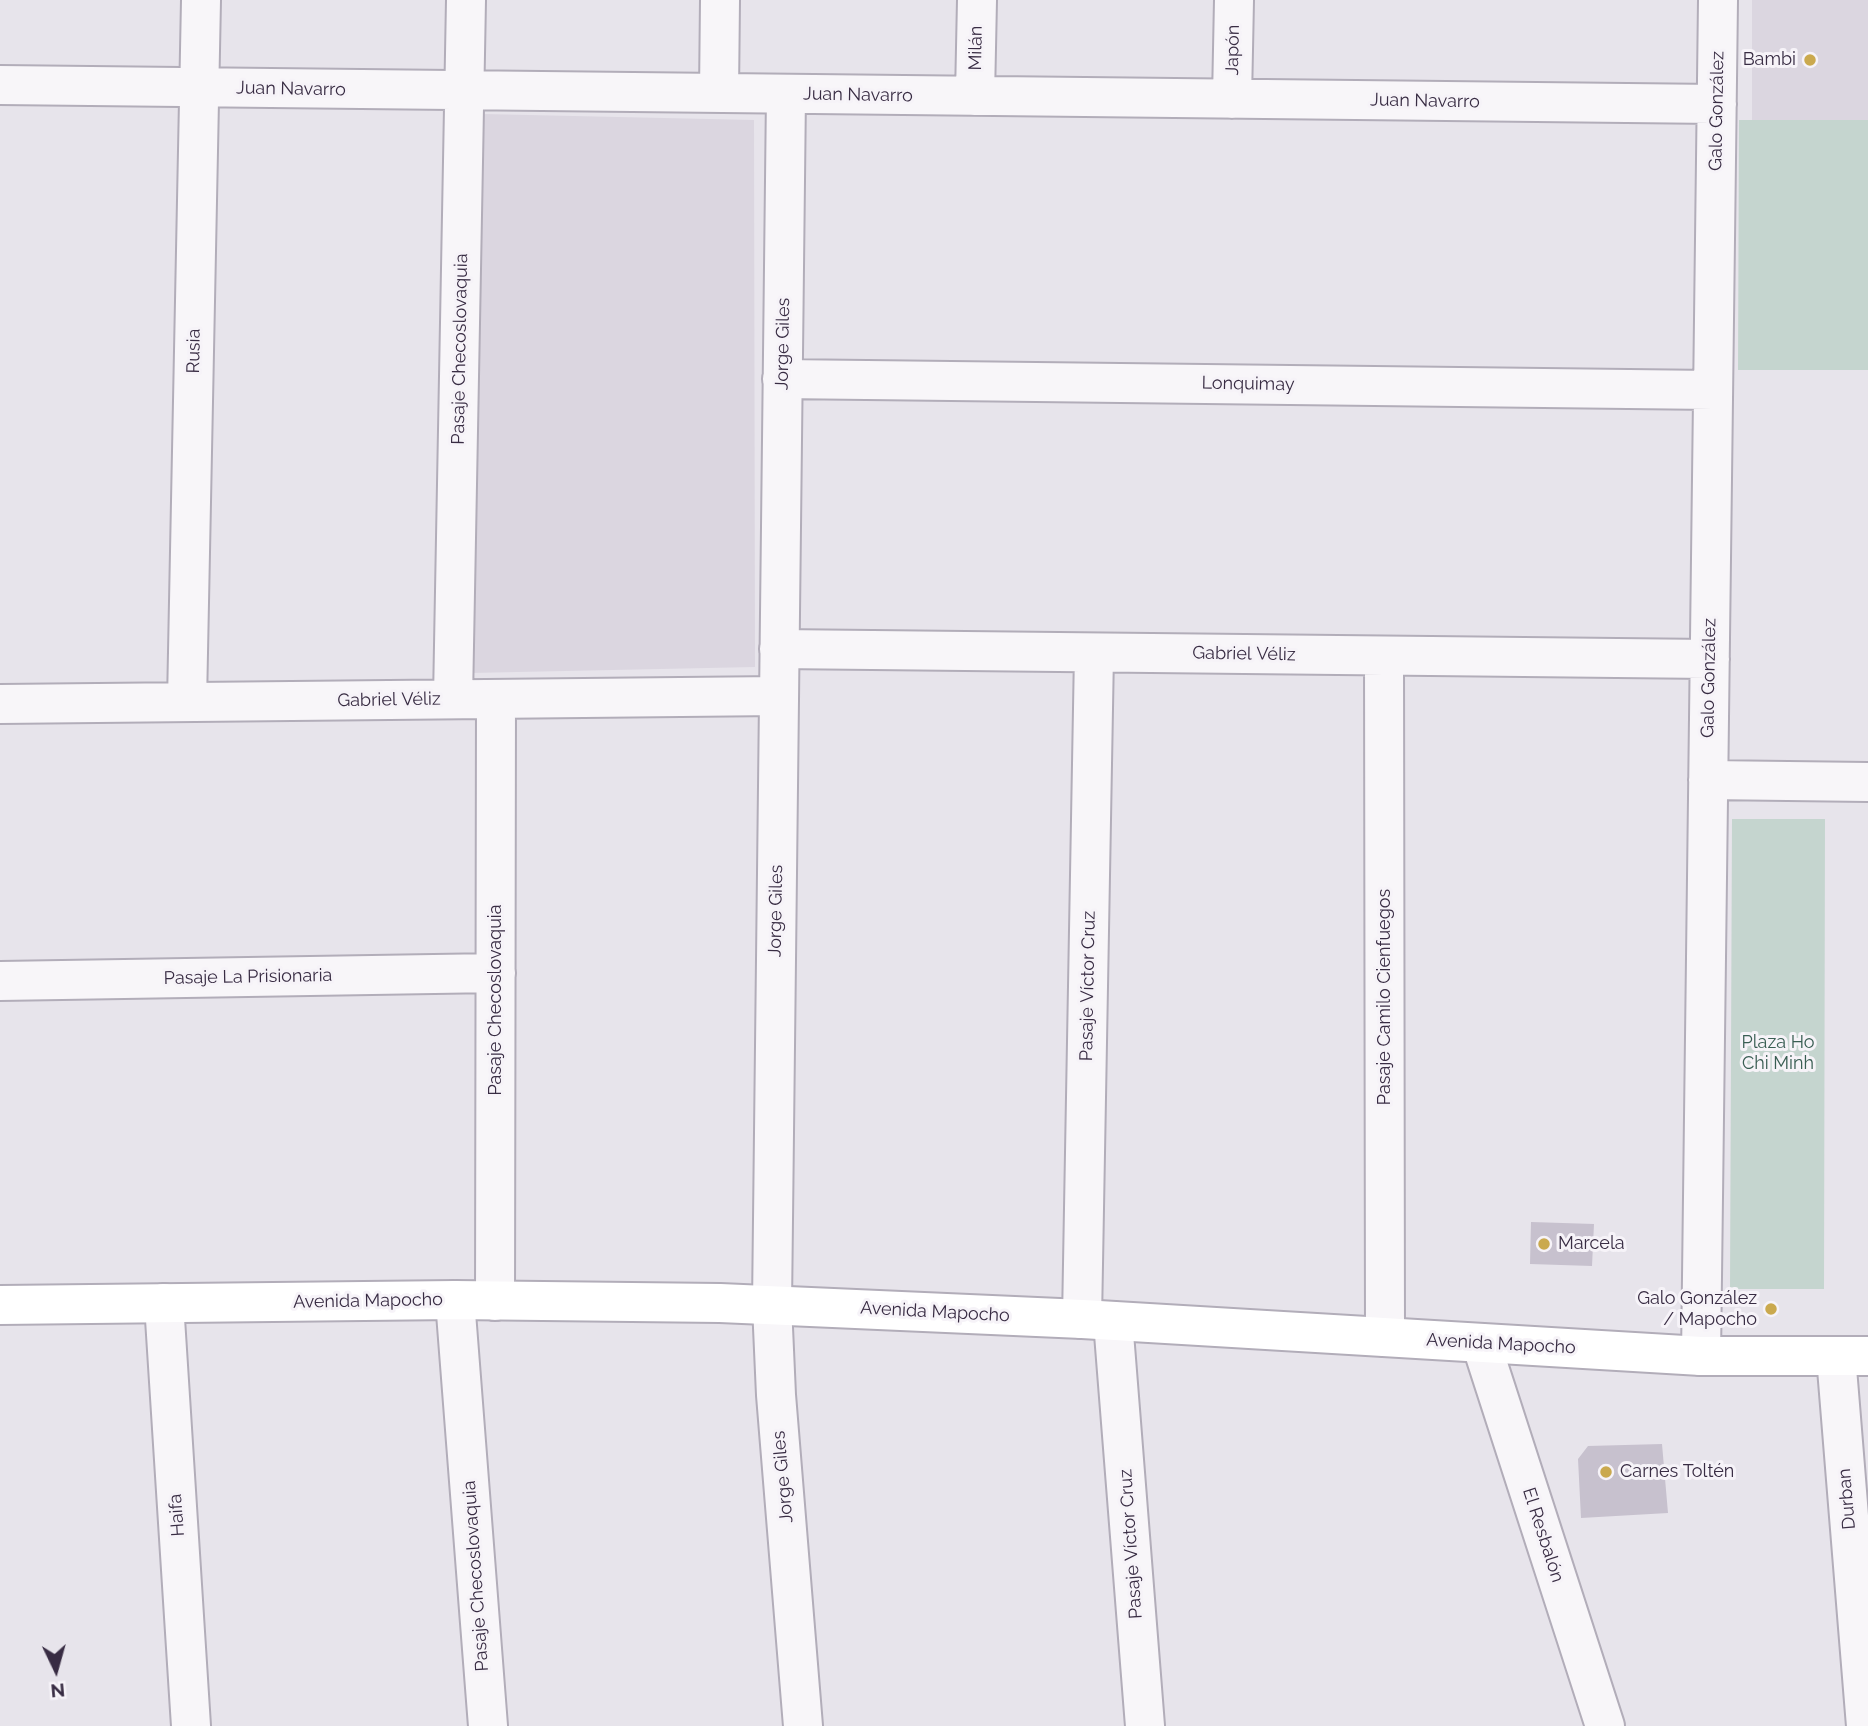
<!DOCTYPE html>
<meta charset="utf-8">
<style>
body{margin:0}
#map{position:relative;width:1868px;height:1726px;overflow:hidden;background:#e7e4eb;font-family:Raleway,sans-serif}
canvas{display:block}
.north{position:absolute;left:21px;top:1635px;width:70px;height:70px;-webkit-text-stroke:5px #f6f3f8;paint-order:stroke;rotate:175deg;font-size:19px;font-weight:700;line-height:28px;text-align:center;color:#382c43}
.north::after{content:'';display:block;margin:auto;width:24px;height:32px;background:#382c43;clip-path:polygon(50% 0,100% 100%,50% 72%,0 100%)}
</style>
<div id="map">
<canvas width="1868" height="1726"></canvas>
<div class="north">N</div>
</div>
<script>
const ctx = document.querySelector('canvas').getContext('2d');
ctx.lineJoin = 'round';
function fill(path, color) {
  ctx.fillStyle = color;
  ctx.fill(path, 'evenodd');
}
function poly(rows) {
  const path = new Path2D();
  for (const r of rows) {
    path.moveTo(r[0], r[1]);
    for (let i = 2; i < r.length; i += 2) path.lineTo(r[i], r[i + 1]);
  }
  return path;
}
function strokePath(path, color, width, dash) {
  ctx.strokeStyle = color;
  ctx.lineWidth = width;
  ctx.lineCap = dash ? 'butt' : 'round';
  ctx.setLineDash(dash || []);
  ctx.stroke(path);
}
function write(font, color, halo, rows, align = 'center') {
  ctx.font = font + ' Raleway,sans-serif';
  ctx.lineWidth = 6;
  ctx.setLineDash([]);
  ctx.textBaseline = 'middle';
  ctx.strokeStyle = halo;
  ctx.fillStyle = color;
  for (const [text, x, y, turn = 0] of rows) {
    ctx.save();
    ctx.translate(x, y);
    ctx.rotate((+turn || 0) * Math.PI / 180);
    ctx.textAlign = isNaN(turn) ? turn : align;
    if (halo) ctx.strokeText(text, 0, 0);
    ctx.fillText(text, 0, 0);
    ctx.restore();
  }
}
fill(poly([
 [1752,0,1868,0,1868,120,1752,120],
 [483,114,754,120,755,667,470,673]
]), '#dbd6e0');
fill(poly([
 [1739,120,1868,120,1868,370,1738,370],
 [1732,819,1825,819,1824,1289,1730,1289]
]), '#c5d5cf');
fill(poly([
 [1531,1222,1594,1224,1592,1266,1530,1264],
 [1662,1444,1668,1513,1581,1518,1578,1459,1588,1446]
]), '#c7c1ce');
const street = poly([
 [0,85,1717,104],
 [719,93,720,0],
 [786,94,772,1305,776,1395,803,1726],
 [975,96,977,0],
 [1232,99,1234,0],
 [782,379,1713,390],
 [779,649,1710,659],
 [1384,656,1385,1337],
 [453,699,466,0],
 [187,702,201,0],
 [0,704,778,696],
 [1708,780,1868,782],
 [0,981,496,973],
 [455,1300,488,1726],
 [495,1301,496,699],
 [164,1303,191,1726],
 [1082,1319,1094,653],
 [1113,1321,1145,1726],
 [1481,1343,1605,1726],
 [1701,1356,1718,0],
 [1836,1356,1866,1726]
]);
const secondary = poly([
 [0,1305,455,1300,720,1303,1082,1319,1701,1356,1868,1356]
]);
strokePath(street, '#b2adb9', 42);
strokePath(secondary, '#b2adb9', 42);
strokePath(street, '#f8f6f9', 38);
strokePath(secondary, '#fff', 38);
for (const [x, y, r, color] of [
 [1810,60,7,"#caa94e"],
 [1544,1244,7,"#caa94e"],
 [1771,1309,7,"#caa94e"],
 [1606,1472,7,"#caa94e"]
]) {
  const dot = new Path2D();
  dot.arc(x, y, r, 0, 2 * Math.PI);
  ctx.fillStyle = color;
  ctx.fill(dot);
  strokePath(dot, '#f6f3f8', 2.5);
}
write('18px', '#382c43', '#f6f3f8', [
 ["Milán",976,48,-89],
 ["Japón",1233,50,-89],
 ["Juan Navarro",291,89,1],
 ["Juan Navarro",858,95,1],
 ["Juan Navarro",1425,101,1],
 ["Galo González",1717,111,-89],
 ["Jorge Giles",783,344,-89],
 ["Pasaje Checoslovaquia",460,349,-89],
 ["Rusia",194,351,-89],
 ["Lonquimay",1248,384,1],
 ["Gabriel Véliz",1244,654,1],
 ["Galo González",1709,678,-89],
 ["Gabriel Véliz",389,700,-1],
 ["Jorge Giles",776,911,-89],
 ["Pasaje La Prisionaria",248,977,-1],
 ["Pasaje Víctor Cruz",1088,986,-89],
 ["Pasaje Camilo Cienfuegos",1385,997,-90],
 ["Pasaje Checoslovaquia",496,1000,-90],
 ["Avenida Mapocho",368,1301,-1],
 ["Avenida Mapocho",935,1312,3],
 ["Avenida Mapocho",1501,1344,3],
 ["Jorge Giles",783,1477,-95],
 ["Durban",1847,1499,-95],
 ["Haifa",177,1515,-94],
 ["El Resbalón",1543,1535,72],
 ["Pasaje Víctor Cruz",1131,1544,-94],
 ["Pasaje Checoslovaquia",476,1576,-94]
]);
write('18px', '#382c43', '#f6f3f8', [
 ["Bambi",1796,60],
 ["Marcela",1558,1244,"left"],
 ["Galo González",1757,1299],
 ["/ Mapocho",1757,1320],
 ["Carnes Toltén",1620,1472,"left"]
], 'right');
write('18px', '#395e53', '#f6f3f8', [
 ["Plaza Ho",1778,1043],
 ["Chi Minh",1778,1064]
]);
</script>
